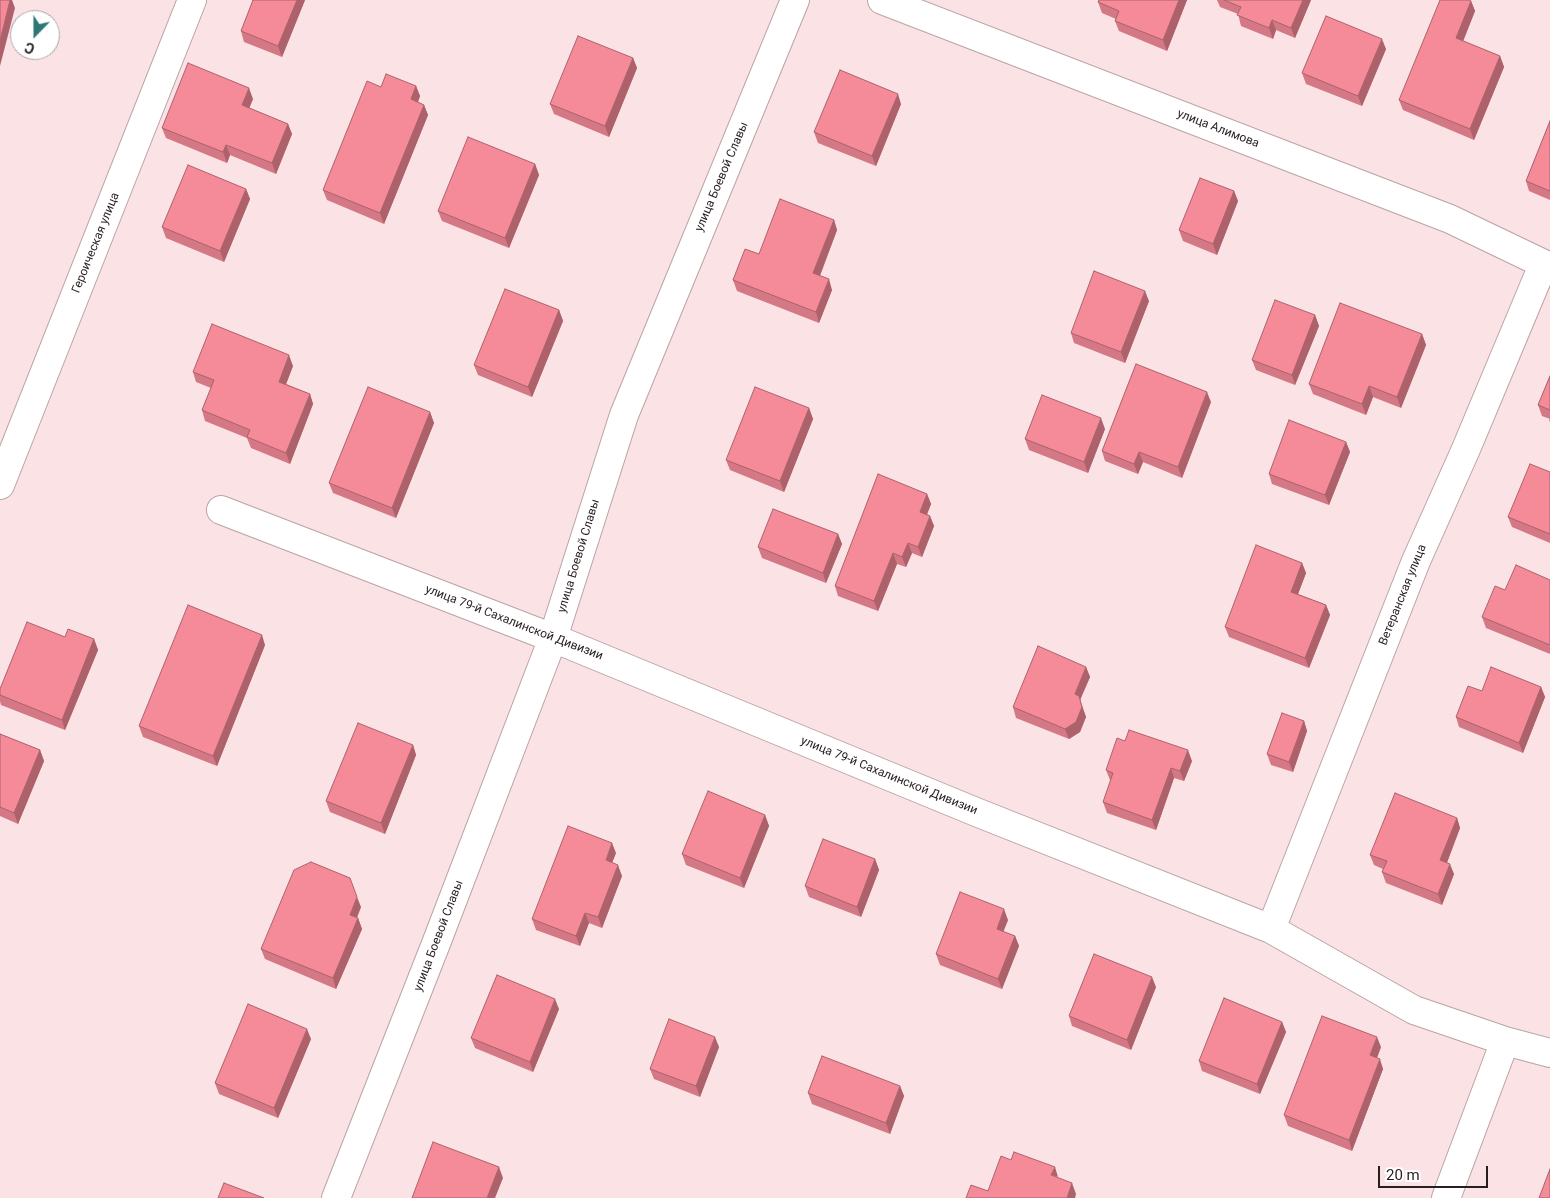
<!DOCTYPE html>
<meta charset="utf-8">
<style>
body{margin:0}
#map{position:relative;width:1550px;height:1198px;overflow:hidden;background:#fbe2e4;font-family:Roboto,sans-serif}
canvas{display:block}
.north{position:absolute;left:10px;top:10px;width:50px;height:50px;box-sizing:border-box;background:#fff;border:1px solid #a9a5a5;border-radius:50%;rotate:202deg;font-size:14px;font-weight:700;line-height:20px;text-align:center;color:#271e1f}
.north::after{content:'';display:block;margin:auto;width:18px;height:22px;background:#2e7775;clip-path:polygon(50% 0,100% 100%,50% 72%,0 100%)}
.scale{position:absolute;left:1378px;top:1166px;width:110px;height:22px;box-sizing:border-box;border:2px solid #271e1f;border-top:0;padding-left:6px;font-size:15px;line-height:18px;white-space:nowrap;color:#271e1f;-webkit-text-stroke:4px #fff;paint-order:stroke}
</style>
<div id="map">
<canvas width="1550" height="1198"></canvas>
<div class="north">С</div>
<div class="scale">20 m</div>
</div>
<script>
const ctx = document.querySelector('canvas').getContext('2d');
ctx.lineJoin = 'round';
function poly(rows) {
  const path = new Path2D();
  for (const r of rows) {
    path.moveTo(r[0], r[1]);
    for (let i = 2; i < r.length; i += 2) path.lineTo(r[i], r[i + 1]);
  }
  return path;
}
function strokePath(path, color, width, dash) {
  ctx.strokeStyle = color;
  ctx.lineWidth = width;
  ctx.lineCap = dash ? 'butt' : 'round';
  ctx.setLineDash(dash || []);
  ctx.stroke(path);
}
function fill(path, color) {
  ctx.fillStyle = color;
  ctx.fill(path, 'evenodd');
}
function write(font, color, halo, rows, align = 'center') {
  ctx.font = font + ' Roboto,sans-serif';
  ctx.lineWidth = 4;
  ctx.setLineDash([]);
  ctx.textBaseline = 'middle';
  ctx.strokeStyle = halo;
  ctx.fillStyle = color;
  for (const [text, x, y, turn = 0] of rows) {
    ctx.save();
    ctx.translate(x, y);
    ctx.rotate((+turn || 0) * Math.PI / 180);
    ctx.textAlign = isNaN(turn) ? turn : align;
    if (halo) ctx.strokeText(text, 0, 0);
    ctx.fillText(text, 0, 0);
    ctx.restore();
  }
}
const minor = poly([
 [882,0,1450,219,1550,267],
 [0,485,192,0],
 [221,510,553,638,976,812,1271,929,1414,1010,1505,1041,1550,1053],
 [1271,929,1416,561,1466,449,1543,265],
 [336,1198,437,941,553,638,624,415,795,0],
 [1446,1198,1505,1041]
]);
strokePath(minor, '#bba3a5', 30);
strokePath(minor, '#fff', 28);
fill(poly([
 [305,0,282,57,244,42,241,31],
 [1187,0,1167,51,1119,31,1115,21,1116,19,1102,13,1098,2],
 [1217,0,1311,0,1295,38,1276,30,1273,39,1241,26,1238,14,1220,7],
 [1471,1,1475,11,1463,41,1500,56,1504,67,1474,140,1403,110,1399,100],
 [1386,49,1362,106,1306,84,1302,73],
 [633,58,637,68,609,137,554,114,550,104],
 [416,86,420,96,418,102,424,105,428,115,384,224,327,200,323,190,381,87],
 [253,99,249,108,288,124,292,134,276,174,230,155,227,163,166,138,162,128],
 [901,104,876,166,818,143,814,132],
 [1550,121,1550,200,1529,191,1526,181],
 [535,164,539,175,509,248,442,221,438,211],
 [246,189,250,199,224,262,166,238,162,227],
 [1234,191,1238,201,1217,255,1183,241,1179,230],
 [834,220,837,230,820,276,832,290,819,323,737,291,733,280,759,254],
 [1149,301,1125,363,1074,343,1071,333],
 [559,310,563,321,532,397,478,375,474,365],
 [1315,315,1319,326,1295,385,1256,370,1252,360],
 [1422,334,1426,345,1401,408,1373,397,1366,415,1313,394,1309,384],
 [293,366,286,384,310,394,313,404,290,464,251,448,247,438,205,421,202,410,211,388,196,382,193,372],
 [1550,376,1550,422,1549,420,1550,419,1542,416,1538,405],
 [1211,402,1182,478,1143,462,1138,474,1105,461,1102,451],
 [809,408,813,419,784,492,730,470,726,460],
 [430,412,434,423,396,518,333,493,329,483],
 [1105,429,1088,473,1029,450,1025,439],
 [1346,442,1350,452,1329,505,1272,484,1269,474],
 [1550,472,1550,543,1512,527,1508,517],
 [927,494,931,504,927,514,930,516,934,526,922,557,912,553,906,567,897,564,878,611,838,596,835,586],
 [838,534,842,544,826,583,762,558,758,547],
 [1302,563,1306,573,1298,594,1326,605,1330,615,1309,668,1229,637,1225,627],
 [1550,580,1550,654,1486,628,1482,617,1505,590],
 [65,637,94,639,98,650,65,730,1,705,0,701,0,689],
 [265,645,217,766,143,737,139,726],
 [1086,667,1090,677,1080,700,1086,717,1080,732,1069,739,1016,718,1013,707],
 [1541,687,1545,697,1523,753,1459,727,1456,717],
 [1304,721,1307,731,1293,772,1271,765,1267,754],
 [0,734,40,750,44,761,18,824,0,816],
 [1125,741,1192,761,1184,781,1174,778,1156,830,1107,813,1103,802,1111,781,1110,780,1106,770],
 [413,745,416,755,385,834,330,812,326,801],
 [765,815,769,826,744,888,686,865,682,854],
 [1457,818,1460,828,1447,863,1454,874,1442,905,1386,883,1382,872,1383,869,1374,865,1370,855],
 [616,853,612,863,622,876,602,928,589,923,580,946,536,930,532,919],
 [875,859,879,870,861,917,809,897,805,886],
 [361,907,357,918,358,918,362,929,336,989,265,959,261,949],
 [1008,920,1003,932,1015,936,1019,946,1002,989,940,965,936,954],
 [1156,987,1131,1050,1072,1026,1069,1016],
 [559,1009,533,1072,475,1048,471,1038],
 [1282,1022,1286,1032,1260,1094,1202,1071,1199,1061],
 [311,1039,278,1118,219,1094,215,1083],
 [719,1047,700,1097,654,1079,650,1069],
 [1381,1047,1377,1058,1383,1069,1352,1151,1288,1126,1284,1115],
 [900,1086,904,1096,890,1134,812,1104,808,1093]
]), '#d37884');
fill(poly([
 [10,0,12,0,15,8,0,66,0,41],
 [297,0,305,0,282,57,278,46],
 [1179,0,1187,0,1167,51,1163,40],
 [1303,0,1311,0,1295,38,1291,28],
 [1471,1,1475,11,1460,49,1456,38],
 [1272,20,1276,30,1273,39,1269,28],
 [1382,39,1386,49,1362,106,1358,96],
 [1500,56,1504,67,1474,140,1470,129],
 [633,58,637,68,609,137,605,126],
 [416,86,420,96,415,110,411,99],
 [249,88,253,99,246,116,242,105],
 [898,94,901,104,876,166,872,156],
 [424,105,428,115,384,224,380,213],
 [288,124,292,134,276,174,272,163],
 [226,145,230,155,227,163,223,152],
 [535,164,539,175,509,248,505,238],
 [246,189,250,199,224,262,220,251],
 [1234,191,1238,201,1217,255,1213,244],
 [834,220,837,230,817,283,813,273],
 [829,279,832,290,819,323,816,312],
 [1145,291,1149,301,1125,363,1121,352],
 [559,310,563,321,532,397,528,387],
 [1315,315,1319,326,1295,385,1292,375],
 [1422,334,1426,345,1401,408,1397,397],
 [289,355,293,366,283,392,279,382],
 [1369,386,1373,397,1366,415,1362,404],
 [1207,392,1211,402,1182,478,1178,467],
 [310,394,313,404,290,464,286,453],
 [809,408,813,419,784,492,780,481],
 [430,412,434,423,396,518,392,508],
 [1101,418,1105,429,1088,473,1084,462],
 [1346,442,1350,452,1329,505,1325,495],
 [1139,452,1143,462,1138,474,1134,464],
 [927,494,931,504,924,522,920,512],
 [930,516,934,526,922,557,918,547],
 [838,534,842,544,826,583,823,573],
 [908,543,912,553,906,567,902,557],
 [893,553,897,564,878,611,874,601],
 [1302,563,1306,573,1295,602,1291,592],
 [1326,605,1330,615,1309,668,1305,658],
 [262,635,265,645,217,766,213,756],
 [94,639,98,650,65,730,62,720],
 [1086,667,1090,677,1080,700,1086,717,1080,732,1069,739,1065,729,1075,694],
 [1541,687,1545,697,1523,753,1519,743],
 [1304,721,1307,731,1293,772,1289,762],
 [413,745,416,755,385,834,381,823],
 [40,750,44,761,18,824,14,813],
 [1188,750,1192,761,1184,781,1180,771],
 [1171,768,1174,778,1156,830,1152,820],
 [765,815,769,826,744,888,740,878],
 [1457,818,1460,828,1444,870,1440,860],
 [612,843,616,853,609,870,606,860],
 [875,859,879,870,861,917,857,907],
 [1450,864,1454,874,1442,905,1438,894],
 [618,865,622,876,602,928,598,917],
 [357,897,361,907,353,926,350,915],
 [1004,909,1008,920,1000,940,997,929],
 [585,913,589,923,580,946,576,936],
 [358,918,362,929,336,989,333,978],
 [1015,936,1019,946,1002,989,998,979],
 [1152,977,1156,987,1131,1050,1127,1040],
 [555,999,559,1009,533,1072,530,1062],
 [1282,1022,1286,1032,1260,1094,1257,1084],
 [307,1029,311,1039,278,1118,274,1108],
 [715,1037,719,1047,700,1097,696,1086],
 [1377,1037,1381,1047,1374,1065,1370,1055],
 [1380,1059,1383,1069,1352,1151,1349,1140],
 [900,1086,904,1096,890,1134,886,1123],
 [499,1167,503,1178,495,1198,487,1198],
 [1055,1167,1058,1177,1051,1175],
 [1072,1183,1076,1194,1075,1198,1067,1198]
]), '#ac616b');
const building = poly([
 [0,0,10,0,0,41,0,0],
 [253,0,297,0,278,46,241,31,253,0],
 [1099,0,1179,0,1163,40,1115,21,1119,11,1098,2,1099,0],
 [1224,0,1303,0,1291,28,1272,20,1269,28,1237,15,1241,7,1224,0],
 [1440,0,1469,0,1471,1,1456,38,1500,56,1470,129,1399,100,1440,0],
 [1326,16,1382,39,1358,96,1302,73,1326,16],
 [578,36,633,58,605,126,550,104,578,36],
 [188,63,249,88,242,105,288,124,272,163,226,145,223,152,162,128,188,63],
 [840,70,898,94,872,156,814,132,840,70],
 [386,74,416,86,411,99,424,105,380,213,323,190,367,81,381,87,386,74],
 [1550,121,1550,191,1526,181,1550,121],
 [468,137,535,164,505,238,438,211,468,137],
 [188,165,246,189,220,251,162,227,188,165],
 [1200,178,1234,191,1213,244,1179,230,1200,178],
 [780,199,834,220,813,273,829,279,816,312,733,280,745,249,759,254,780,199],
 [1094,271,1145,291,1121,352,1071,333,1094,271],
 [505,289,559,310,528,387,474,365,505,289],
 [1275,300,1315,315,1292,375,1252,360,1275,300],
 [1340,303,1422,334,1397,397,1369,386,1362,404,1309,384,1340,303],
 [212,324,289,355,279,382,310,394,286,453,247,437,250,430,202,410,214,380,193,372,212,324],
 [1136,364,1207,392,1178,467,1139,452,1134,464,1102,451,1136,364],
 [1550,376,1550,410,1538,405,1550,376],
 [368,387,430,412,392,508,329,483,368,387],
 [755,387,809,408,780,481,726,460,755,387],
 [1042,395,1101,418,1084,462,1025,439,1042,395],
 [1289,420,1346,442,1325,495,1269,474,1289,420],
 [1530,464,1550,472,1550,534,1508,517,1530,464],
 [878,474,927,494,920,512,930,516,918,547,908,543,902,557,893,553,874,601,835,586,878,474],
 [773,509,838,534,823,573,758,547,773,509],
 [1256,545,1302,563,1291,592,1326,605,1305,658,1225,627,1256,545],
 [1516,565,1550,580,1550,645,1482,617,1495,586,1505,590,1516,565],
 [188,605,262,635,213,756,139,726,188,605],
 [27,622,65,637,68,629,94,639,62,720,0,695,0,689,27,622],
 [1038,646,1086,667,1075,694,1079,696,1082,707,1076,722,1065,729,1013,707,1038,646],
 [1491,667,1541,687,1519,743,1456,717,1468,686,1482,691,1491,667],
 [1282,713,1304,721,1289,762,1267,754,1282,713],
 [358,723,413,745,381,823,326,801,358,723],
 [1129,730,1188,750,1180,771,1171,768,1152,820,1103,802,1113,773,1106,770,1117,738,1125,741,1129,730],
 [0,734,40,750,14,813,0,807,0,734],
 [708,791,765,815,740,878,682,854,708,791],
 [1395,793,1457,818,1440,860,1450,864,1438,894,1382,872,1387,861,1370,855,1395,793],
 [568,826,612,843,606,860,618,865,598,917,585,913,576,936,532,919,568,826],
 [823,839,875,859,857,907,805,886,823,839],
 [311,862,350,878,357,897,350,915,358,918,333,978,261,949,294,870,311,862],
 [960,892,1004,909,997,929,1015,936,998,979,936,954,960,892],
 [1094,954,1152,977,1127,1040,1069,1016,1094,954],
 [497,975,555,999,530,1062,471,1038,497,975],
 [1224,998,1282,1022,1257,1084,1199,1061,1224,998],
 [248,1004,307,1029,274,1108,215,1083,248,1004],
 [1322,1016,1377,1037,1370,1055,1380,1059,1349,1140,1284,1115,1322,1016],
 [669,1019,715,1037,696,1086,650,1069,669,1019],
 [822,1056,900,1086,886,1123,808,1093,822,1056],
 [433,1142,499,1167,487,1198,412,1198,433,1142],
 [1014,1152,1055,1167,1051,1175,1072,1183,1067,1198,966,1198,971,1185,988,1191,1001,1156,1011,1160,1014,1152],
 [1550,1169,1550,1198,1539,1198,1550,1169],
 [224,1183,264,1198,218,1198,224,1183]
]);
fill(building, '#f58b99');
strokePath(building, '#ac616b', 1);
write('12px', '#271e1f', '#fff', [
 ["улица Алимова",1218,129,21],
 ["улица Боевой Славы",722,177,-67],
 ["Героическая улица",96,243,-68],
 ["улица Боевой Славы",579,556,-73],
 ["Ветеранская улица",1403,595,-68],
 ["улица 79-й Сахалинской Дивизии",514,623,21],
 ["улица 79-й Сахалинской Дивизии",889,776,22],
 ["улица Боевой Славы",439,936,-69]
]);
</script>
